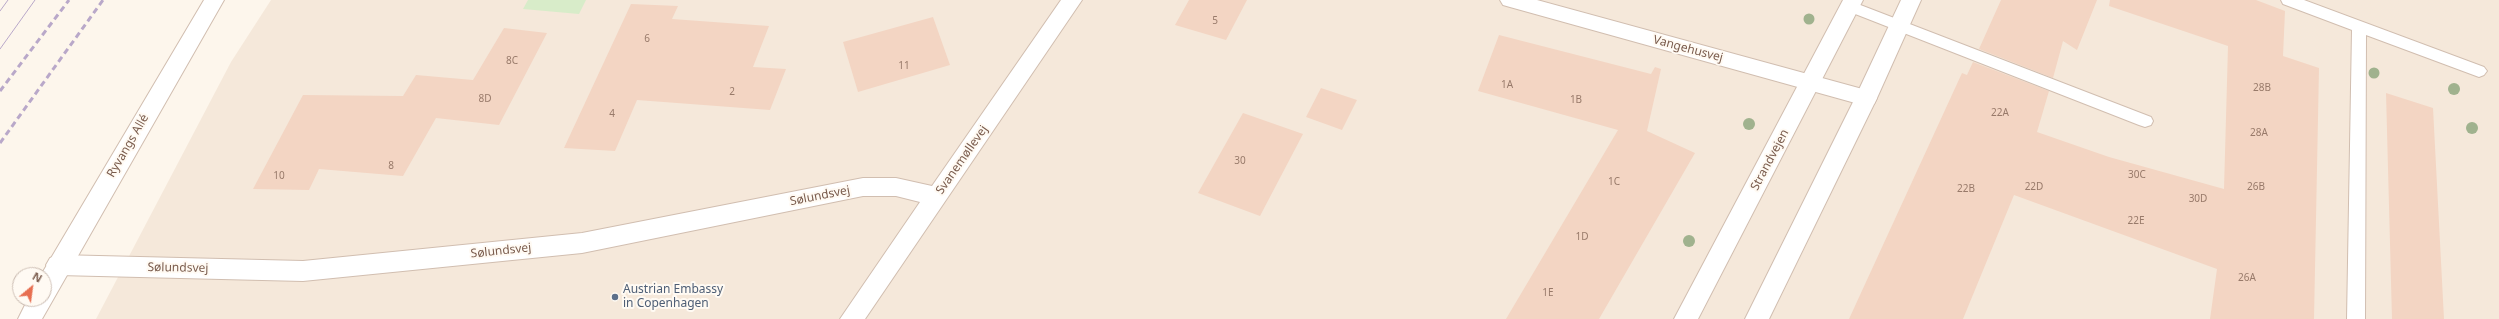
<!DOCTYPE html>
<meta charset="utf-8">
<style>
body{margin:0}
#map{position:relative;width:2499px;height:319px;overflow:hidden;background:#fdf6ec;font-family:"Noto Sans",sans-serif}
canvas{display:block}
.north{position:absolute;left:12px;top:267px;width:40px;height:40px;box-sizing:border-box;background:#fffaf3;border:1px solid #cabbb1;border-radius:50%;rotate:29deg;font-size:11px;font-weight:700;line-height:16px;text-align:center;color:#7a5c4d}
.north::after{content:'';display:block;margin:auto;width:14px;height:18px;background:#e76f51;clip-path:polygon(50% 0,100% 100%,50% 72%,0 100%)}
</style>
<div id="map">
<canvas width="2499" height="319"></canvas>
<div class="north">N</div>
</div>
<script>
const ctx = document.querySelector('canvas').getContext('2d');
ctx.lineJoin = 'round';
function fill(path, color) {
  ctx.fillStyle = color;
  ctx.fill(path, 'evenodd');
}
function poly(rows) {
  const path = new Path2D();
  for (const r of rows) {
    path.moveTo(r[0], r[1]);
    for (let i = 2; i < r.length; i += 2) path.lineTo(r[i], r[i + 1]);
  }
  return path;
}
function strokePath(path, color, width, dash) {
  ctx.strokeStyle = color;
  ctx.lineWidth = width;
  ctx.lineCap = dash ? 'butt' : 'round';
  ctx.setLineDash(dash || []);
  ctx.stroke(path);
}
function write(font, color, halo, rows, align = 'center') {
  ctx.font = font + ' "Noto Sans",sans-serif';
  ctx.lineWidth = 4;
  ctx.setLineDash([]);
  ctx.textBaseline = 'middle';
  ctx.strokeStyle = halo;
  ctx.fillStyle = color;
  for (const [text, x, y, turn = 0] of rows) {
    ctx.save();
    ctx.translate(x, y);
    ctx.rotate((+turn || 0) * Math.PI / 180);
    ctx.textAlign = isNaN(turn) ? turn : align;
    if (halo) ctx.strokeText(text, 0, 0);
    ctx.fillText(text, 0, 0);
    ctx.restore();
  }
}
fill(poly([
 [271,0,2499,0,2499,319,96,319,231,62]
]), '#f5e8da');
fill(poly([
 [528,0,586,0,579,14,523,9]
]), '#d8ecc9');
fill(poly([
 [1189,0,1247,0,1226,40,1175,25],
 [2001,0,2097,0,2077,50,2063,41,2053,78,1979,49],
 [2110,0,2256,0,2285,11,2283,56,2319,68,2314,319,2210,319,2217,269,2014,195,1963,319,1849,319,1962,73,1967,75,1973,62,2049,91,2037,132,2109,157,2224,189,2228,46,2109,6],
 [631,4,678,6,672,19,769,26,753,67,786,69,770,110,637,100,615,151,564,148],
 [933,17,950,65,858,92,843,42],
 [504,28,547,33,499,125,436,118,403,176,319,169,309,190,253,189,303,95,403,96,416,75,473,80],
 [1499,35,1651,74,1655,67,1661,69,1647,131,1695,153,1599,319,1506,319,1618,130,1478,91],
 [1321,88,1357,100,1342,130,1306,117],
 [2386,93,2433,108,2444,319,2392,319],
 [1243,113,1303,134,1260,216,1198,193]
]), '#f3d5c3');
const service = poly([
 [2281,0,2304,0,2484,67,2487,71,2484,75,2479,77,2366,35,2365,319,2347,319,2352,30,2283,4,2281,0],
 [1850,1,2151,117,2153,121,2151,125,2145,127,2139,125,1845,10,1843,6,1845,2,1850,1]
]);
const minor = poly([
 [1061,0,1082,0,865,319,840,319,920,202,896,196,863,196,582,253,303,281,58,275,50,272,46,265,50,258,58,255,303,261,582,233,863,178,896,178,932,186,1061,0],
 [1500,0,1537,0,1866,90,1874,92,1877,98,1874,104,1866,106,1510,7,1503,5,1500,0]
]);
const tertiary = poly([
 [204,0,224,0,42,319,18,319,28,299,44,299,44,275,41,275,204,0],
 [1843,0,1863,0,1698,319,1674,319,1843,0],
 [1901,0,1921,0,1877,98,1769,319,1745,319,1855,98,1901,0]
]);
strokePath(service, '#d1beb0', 2);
strokePath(minor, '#d1beb0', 2);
strokePath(tertiary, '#d1beb0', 2);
fill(service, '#fff');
fill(minor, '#fff');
fill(tertiary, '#fff');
strokePath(poly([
 [0,11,8,0],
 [0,49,35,0]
]), '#b9a8c9', 1);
strokePath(poly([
 [0,91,69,0],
 [0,143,103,0]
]), '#b9a8c9', 3, [6, 4]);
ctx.fillStyle = '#a0b28e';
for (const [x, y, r] of [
 [1809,19,5.5],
 [2374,73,5.5],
 [2454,89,6],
 [1749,124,6],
 [2472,128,6],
 [1689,241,6]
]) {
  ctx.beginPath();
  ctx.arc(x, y, r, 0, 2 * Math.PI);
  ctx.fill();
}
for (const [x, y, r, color] of [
 [615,297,4,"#5c6f8a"]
]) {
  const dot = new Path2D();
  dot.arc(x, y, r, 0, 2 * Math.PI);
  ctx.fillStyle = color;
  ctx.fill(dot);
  strokePath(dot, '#fffaf3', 1.5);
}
write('10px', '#987a6a', null, [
 ["5",1215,21],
 ["6",647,39],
 ["8C",512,61],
 ["11",904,66],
 ["1A",1507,85],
 ["28B",2262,88],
 ["2",732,92],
 ["8D",485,99],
 ["1B",1576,100],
 ["22A",2000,113],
 ["4",612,114],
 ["28A",2259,133],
 ["30",1240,161],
 ["8",391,166],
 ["30C",2137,175],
 ["10",279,176],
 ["1C",1614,182],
 ["22D",2034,187],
 ["26B",2256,187],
 ["22B",1966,189],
 ["30D",2198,199],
 ["22E",2136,221],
 ["1D",1582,237],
 ["26A",2247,278],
 ["1E",1548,293]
]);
write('12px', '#7a5c4d', '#fffaf3', [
 ["Vangehusvej",1688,49,15],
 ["Ryvangs Allé",128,146,-60],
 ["Svanemøllevej",962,160,-55],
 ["Strandvejen",1770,160,-62],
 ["Sølundsvej",820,196,-11],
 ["Sølundsvej",501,251,-6],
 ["Sølundsvej",178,268,1]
]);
write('12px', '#4e5e75', '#fffaf3', [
 ["Austrian Embassy",623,290],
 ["in Copenhagen",623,304]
], 'left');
</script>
